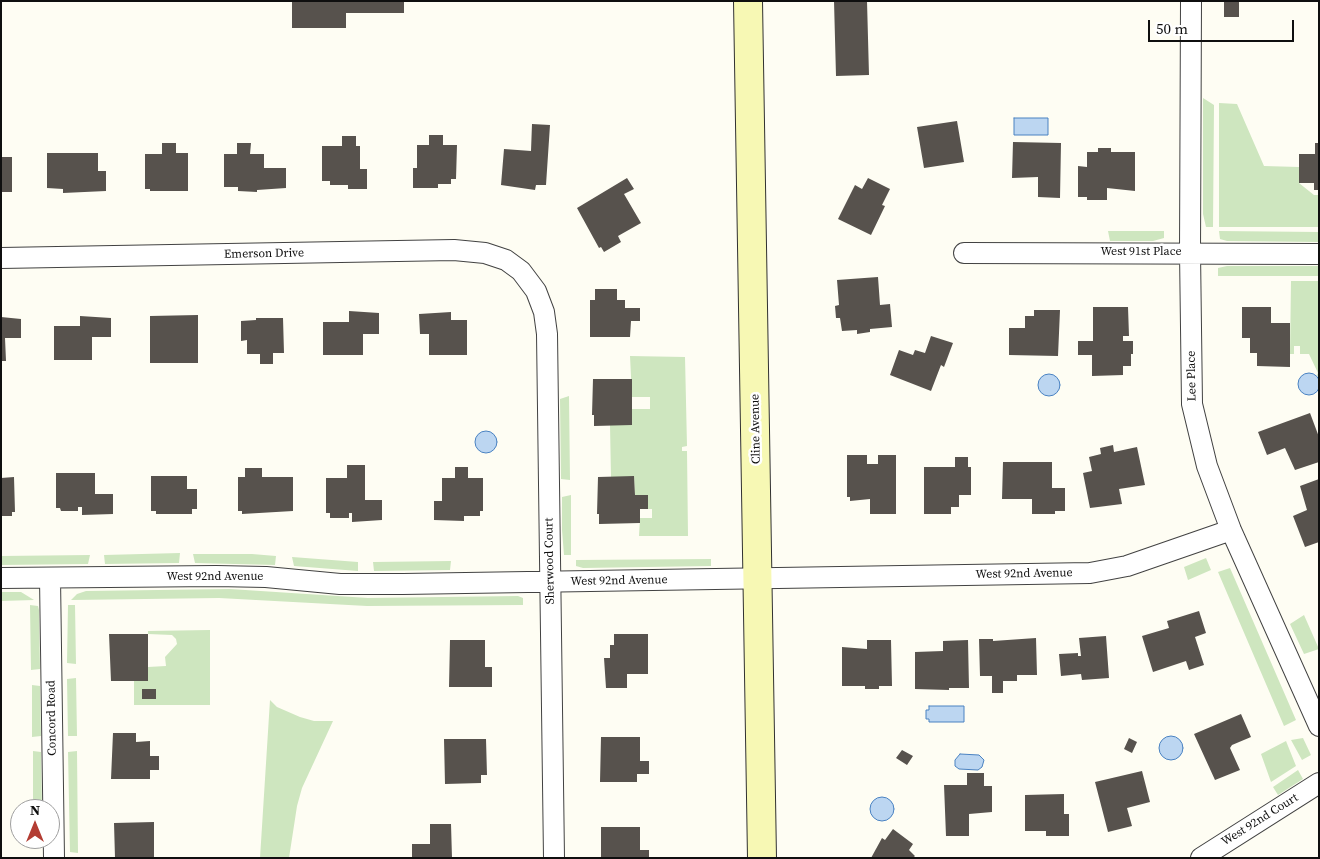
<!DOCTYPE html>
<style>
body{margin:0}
#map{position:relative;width:1320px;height:859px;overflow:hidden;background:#fefdf3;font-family:"Source Serif 4",serif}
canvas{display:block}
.frame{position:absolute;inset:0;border:2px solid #0f0f0f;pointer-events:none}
.north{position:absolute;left:10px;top:799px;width:50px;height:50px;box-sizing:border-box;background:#fff;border:1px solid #9f9f9f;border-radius:50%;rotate:0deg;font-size:14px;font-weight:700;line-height:20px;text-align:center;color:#0f0f0f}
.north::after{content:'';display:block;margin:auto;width:18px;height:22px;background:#b33d33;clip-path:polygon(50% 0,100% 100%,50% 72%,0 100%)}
.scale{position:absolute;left:1148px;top:20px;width:146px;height:22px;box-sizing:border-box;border:2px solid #0f0f0f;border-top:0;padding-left:6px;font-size:15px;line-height:18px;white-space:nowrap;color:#0f0f0f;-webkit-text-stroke:4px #fff;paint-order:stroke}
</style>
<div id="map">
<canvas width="1320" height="859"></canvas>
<div class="frame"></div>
<div class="north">N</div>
<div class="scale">50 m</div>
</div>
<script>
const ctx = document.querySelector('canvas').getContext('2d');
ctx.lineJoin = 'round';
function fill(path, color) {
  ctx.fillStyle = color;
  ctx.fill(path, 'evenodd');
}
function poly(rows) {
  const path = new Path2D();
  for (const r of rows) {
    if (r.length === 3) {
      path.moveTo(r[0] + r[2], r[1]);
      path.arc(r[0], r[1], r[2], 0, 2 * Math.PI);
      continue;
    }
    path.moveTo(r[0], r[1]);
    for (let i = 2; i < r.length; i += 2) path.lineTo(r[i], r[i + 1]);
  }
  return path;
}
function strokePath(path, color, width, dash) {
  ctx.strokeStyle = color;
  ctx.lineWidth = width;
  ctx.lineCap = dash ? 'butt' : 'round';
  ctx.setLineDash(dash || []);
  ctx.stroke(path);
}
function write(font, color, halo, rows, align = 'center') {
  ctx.font = font + ' "Source Serif 4",serif';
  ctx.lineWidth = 5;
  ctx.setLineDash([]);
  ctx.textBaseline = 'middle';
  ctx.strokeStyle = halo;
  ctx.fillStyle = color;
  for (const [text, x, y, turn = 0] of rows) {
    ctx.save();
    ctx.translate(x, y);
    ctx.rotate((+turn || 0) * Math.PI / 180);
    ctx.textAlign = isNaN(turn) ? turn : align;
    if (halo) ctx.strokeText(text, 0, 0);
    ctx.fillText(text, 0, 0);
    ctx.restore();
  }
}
fill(poly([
 [1203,98,1214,105,1213,227,1206,227,1203,214],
 [1219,103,1237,104,1264,166,1299,167,1299,183,1314,195,1319,195,1319,227,1219,227],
 [1108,231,1164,231,1164,238,1153,241,1110,241],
 [1219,231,1319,232,1319,242,1227,241,1220,239],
 [1227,266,1319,266,1319,276,1218,276,1218,268],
 [1291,281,1319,281,1319,379,1317,375,1318,373,1309,354,1300,354,1300,346,1294,346,1294,354,1290,354],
 [630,356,685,357,687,446,682,447,682,451,687,451,688,536,639,536,640,518,652,518,652,509,648,509,648,495,635,495,634,477,611,477,610,425,632,425,631,409,650,409,650,397,632,397],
 [569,396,570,480,561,479,560,399],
 [571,495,571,555,564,555,562,530,562,497],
 [180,553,179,563,105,564,104,555],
 [193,554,252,554,276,556,275,565,195,563],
 [90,555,88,564,1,565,1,556],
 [292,557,358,562,358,571,294,566],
 [1206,558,1211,570,1188,580,1184,567],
 [711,559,711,566,583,568,576,566,576,560],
 [451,561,450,570,374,571,373,562],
 [1230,568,1296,720,1284,726,1218,572],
 [230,589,368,598,518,596,523,598,523,605,367,606,219,598,71,600,77,594,86,591],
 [1,592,21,592,34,600,1,601],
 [30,605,38,606,39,610,40,669,31,670],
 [68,605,75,605,76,664,67,663],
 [1304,615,1319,649,1304,654,1290,624],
 [210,630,210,705,134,705,134,681,148,681,148,667,166,666,165,657,177,644,176,639,172,635,148,634,148,631],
 [142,689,156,689,156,699,142,699],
 [76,678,77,736,68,736,67,679],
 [32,685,40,686,41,736,32,737],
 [270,700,277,707,300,717,314,721,333,721,302,788,297,806,289,858,260,858],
 [1303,738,1311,755,1302,760,1291,740],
 [1286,741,1296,766,1271,782,1261,754],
 [33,751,41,752,42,809,33,809],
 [77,751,78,853,70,852,68,752],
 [1298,770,1303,779,1278,795,1273,787]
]), '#cee6bf');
const water = poly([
 [1014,118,1048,118,1048,135,1014,135,1014,118],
 [1309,384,11],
 [1049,385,11],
 [486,442,11],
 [929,706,964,706,964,722,929,722,929,719,926,719,926,710,929,710,929,706],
 [1171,748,12],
 [960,754,979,755,984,760,982,767,978,770,959,769,955,766,955,760,960,754],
 [882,809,12]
]);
fill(water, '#bcd6f1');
strokePath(water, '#4a82c1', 1);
fill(poly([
 [292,1,404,1,404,13,346,13,346,28,292,28],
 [834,1,867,1,869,75,836,76],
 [1224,1,1239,1,1239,17,1224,17],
 [957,121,964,162,924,168,917,127],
 [532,124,550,125,546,185,536,185,535,190,501,185,504,149,531,151],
 [429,135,443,135,443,145,457,145,456,179,451,179,451,184,438,184,438,188,413,188,413,168,417,168,417,145,429,145],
 [342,136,356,136,356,146,360,146,360,169,367,169,367,189,348,189,348,185,330,185,330,181,322,181,322,146,342,146],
 [1013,142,1061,143,1060,198,1038,197,1038,177,1012,178],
 [162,143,176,143,176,153,188,153,188,191,150,191,150,189,145,189,145,154,162,154],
 [237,143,251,143,250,154,264,154,264,168,286,168,286,188,257,190,257,192,238,191,238,187,224,187,224,154,237,154],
 [1315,143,1319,143,1319,190,1314,190,1314,183,1299,183,1299,154,1315,154],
 [1098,148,1111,148,1111,152,1135,152,1135,191,1107,188,1107,200,1087,200,1087,197,1078,197,1078,166,1087,167,1087,152,1098,152],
 [47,153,98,153,98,171,106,171,106,191,63,193,63,189,47,188],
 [1,157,12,157,12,192,1,192],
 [627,178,634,189,624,194,641,223,618,236,621,242,604,252,601,247,599,248,577,208],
 [868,178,890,189,882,205,885,206,871,235,838,219,855,185,862,189],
 [878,277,880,305,890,304,892,327,870,329,870,332,857,334,857,330,842,331,840,318,836,318,835,306,839,305,837,280],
 [595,289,617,289,617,300,625,300,625,308,640,308,640,321,631,321,630,337,590,337,590,300,595,300],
 [1093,307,1128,307,1129,336,1123,336,1123,341,1133,341,1133,354,1131,354,1131,366,1123,366,1123,375,1092,376,1092,355,1078,355,1078,341,1093,341],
 [1242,307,1271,307,1271,323,1290,323,1290,367,1257,366,1257,353,1250,353,1250,338,1242,338],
 [1034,310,1060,310,1058,356,1009,355,1009,328,1025,328,1025,316,1034,316],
 [349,311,379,313,379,334,363,334,363,355,323,355,323,322,349,322],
 [451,312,451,320,467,320,467,355,429,355,429,334,420,334,419,314],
 [198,315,198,363,150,363,150,316],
 [80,316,111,318,111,337,92,337,92,360,54,360,54,326,80,326],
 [1,317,21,319,21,338,5,338,6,361,1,361],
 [256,318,283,318,284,353,273,353,273,364,260,364,260,354,247,354,247,340,241,341,241,321,256,320],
 [931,336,953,343,944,367,941,365,931,391,890,375,899,350,913,355,915,350,925,353],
 [593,379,632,379,632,425,594,426,594,415,592,415],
 [1310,413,1319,437,1319,462,1295,470,1285,448,1267,455,1258,432],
 [1113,445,1114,452,1137,447,1145,485,1119,489,1122,504,1090,508,1083,473,1092,471,1089,457,1101,454,1100,448],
 [847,455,867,455,867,464,878,464,878,455,896,455,896,514,870,514,870,499,850,501,850,497,847,497],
 [955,457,968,457,968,467,971,467,971,495,959,495,959,507,951,507,951,514,924,514,924,467,955,467],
 [1003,462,1052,462,1052,488,1065,488,1065,511,1055,511,1055,514,1032,514,1032,499,1002,499],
 [347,465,365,465,365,500,382,500,382,520,352,522,352,513,349,513,349,518,330,518,330,513,326,513,326,478,347,478],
 [455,467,468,467,468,478,483,478,483,511,480,511,480,516,464,516,464,521,434,520,434,501,442,501,442,478,455,478],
 [245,468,262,468,262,477,293,477,293,511,242,514,242,511,238,511,238,477,245,477],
 [56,473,95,473,95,494,113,494,113,514,82,515,82,507,78,507,78,511,61,511,60,508,56,508],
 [151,476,187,476,187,489,197,489,197,509,192,509,192,514,156,514,156,511,151,511],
 [634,476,635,495,648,495,648,509,640,509,640,523,599,524,599,514,597,514,598,477],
 [14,477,15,512,12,512,12,516,1,516,1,478],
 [1319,479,1319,542,1305,547,1293,516,1307,510,1300,486],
 [1199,611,1206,633,1195,637,1204,665,1189,670,1186,661,1153,672,1142,636,1169,628,1167,621],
 [109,634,148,634,148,681,111,681],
 [614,634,648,634,648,674,627,674,627,688,606,688,604,658,610,658,610,645,614,645],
 [1106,636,1109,678,1082,680,1081,674,1061,676,1059,654,1078,653,1078,656,1081,656,1079,638],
 [1036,638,1037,675,1017,675,1017,681,1003,681,1003,693,992,693,992,676,980,676,979,639,993,639,993,641],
 [450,640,485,640,485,667,492,667,492,687,449,687],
 [867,640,891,640,892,686,879,686,879,689,865,689,865,686,842,686,842,647,867,649],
 [968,640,969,688,949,688,949,690,915,689,915,652,943,651,943,641],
 [142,689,156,689,156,699,142,699],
 [1241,714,1251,737,1232,745,1230,748,1240,770,1215,780,1194,734],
 [113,733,136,733,136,742,150,741,150,756,159,756,159,770,150,770,150,779,111,779],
 [601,737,640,737,640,761,649,761,649,774,637,774,637,782,600,782],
 [1129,738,1137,742,1132,753,1124,749],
 [444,739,486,739,487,775,481,775,481,783,445,784],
 [902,750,913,756,907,765,896,758],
 [1142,771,1150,802,1127,808,1132,826,1108,832,1095,782],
 [967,773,984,773,984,786,992,786,992,812,969,814,969,836,946,836,944,785,967,785],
 [1064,794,1064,814,1069,814,1069,836,1046,836,1046,831,1025,831,1025,795],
 [154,822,154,858,115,858,114,823],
 [430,824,451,824,452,858,412,858,412,844,430,844],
 [601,827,640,827,640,850,649,850,649,858,601,858],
 [893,829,913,844,909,850,915,856,913,858,871,858,882,838,885,840]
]), '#57524d');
const street = poly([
 [1191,1,1190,252,1192,404,1207,466,1231,530,1319,726],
 [964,253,1319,254],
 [1,258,454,250,485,253,506,260,521,271,536,291,544,312,547,334,554,858],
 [1,578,216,576,266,577,340,584,403,584,1090,573,1127,566,1231,530],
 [50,578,54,858],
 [1201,858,1319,783]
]);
const secondary = poly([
 [748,1,762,858]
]);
strokePath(street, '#424242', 22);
strokePath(secondary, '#313131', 30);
strokePath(street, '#fff', 20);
strokePath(secondary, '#f7f8b4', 28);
write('12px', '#0f0f0f', '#fff', [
 ["West 91st Place",1141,252],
 ["Emerson Drive",264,254,-1],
 ["Lee Place",1192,376,-91],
 ["Cline Avenue",756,429,-91],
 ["Sherwood Court",550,561,-91],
 ["West 92nd Avenue",1024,574,-1],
 ["West 92nd Avenue",215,577],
 ["West 92nd Avenue",619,581,-1],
 ["Concord Road",52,718,-91],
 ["West 92nd Court",1260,820,-32]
]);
</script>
